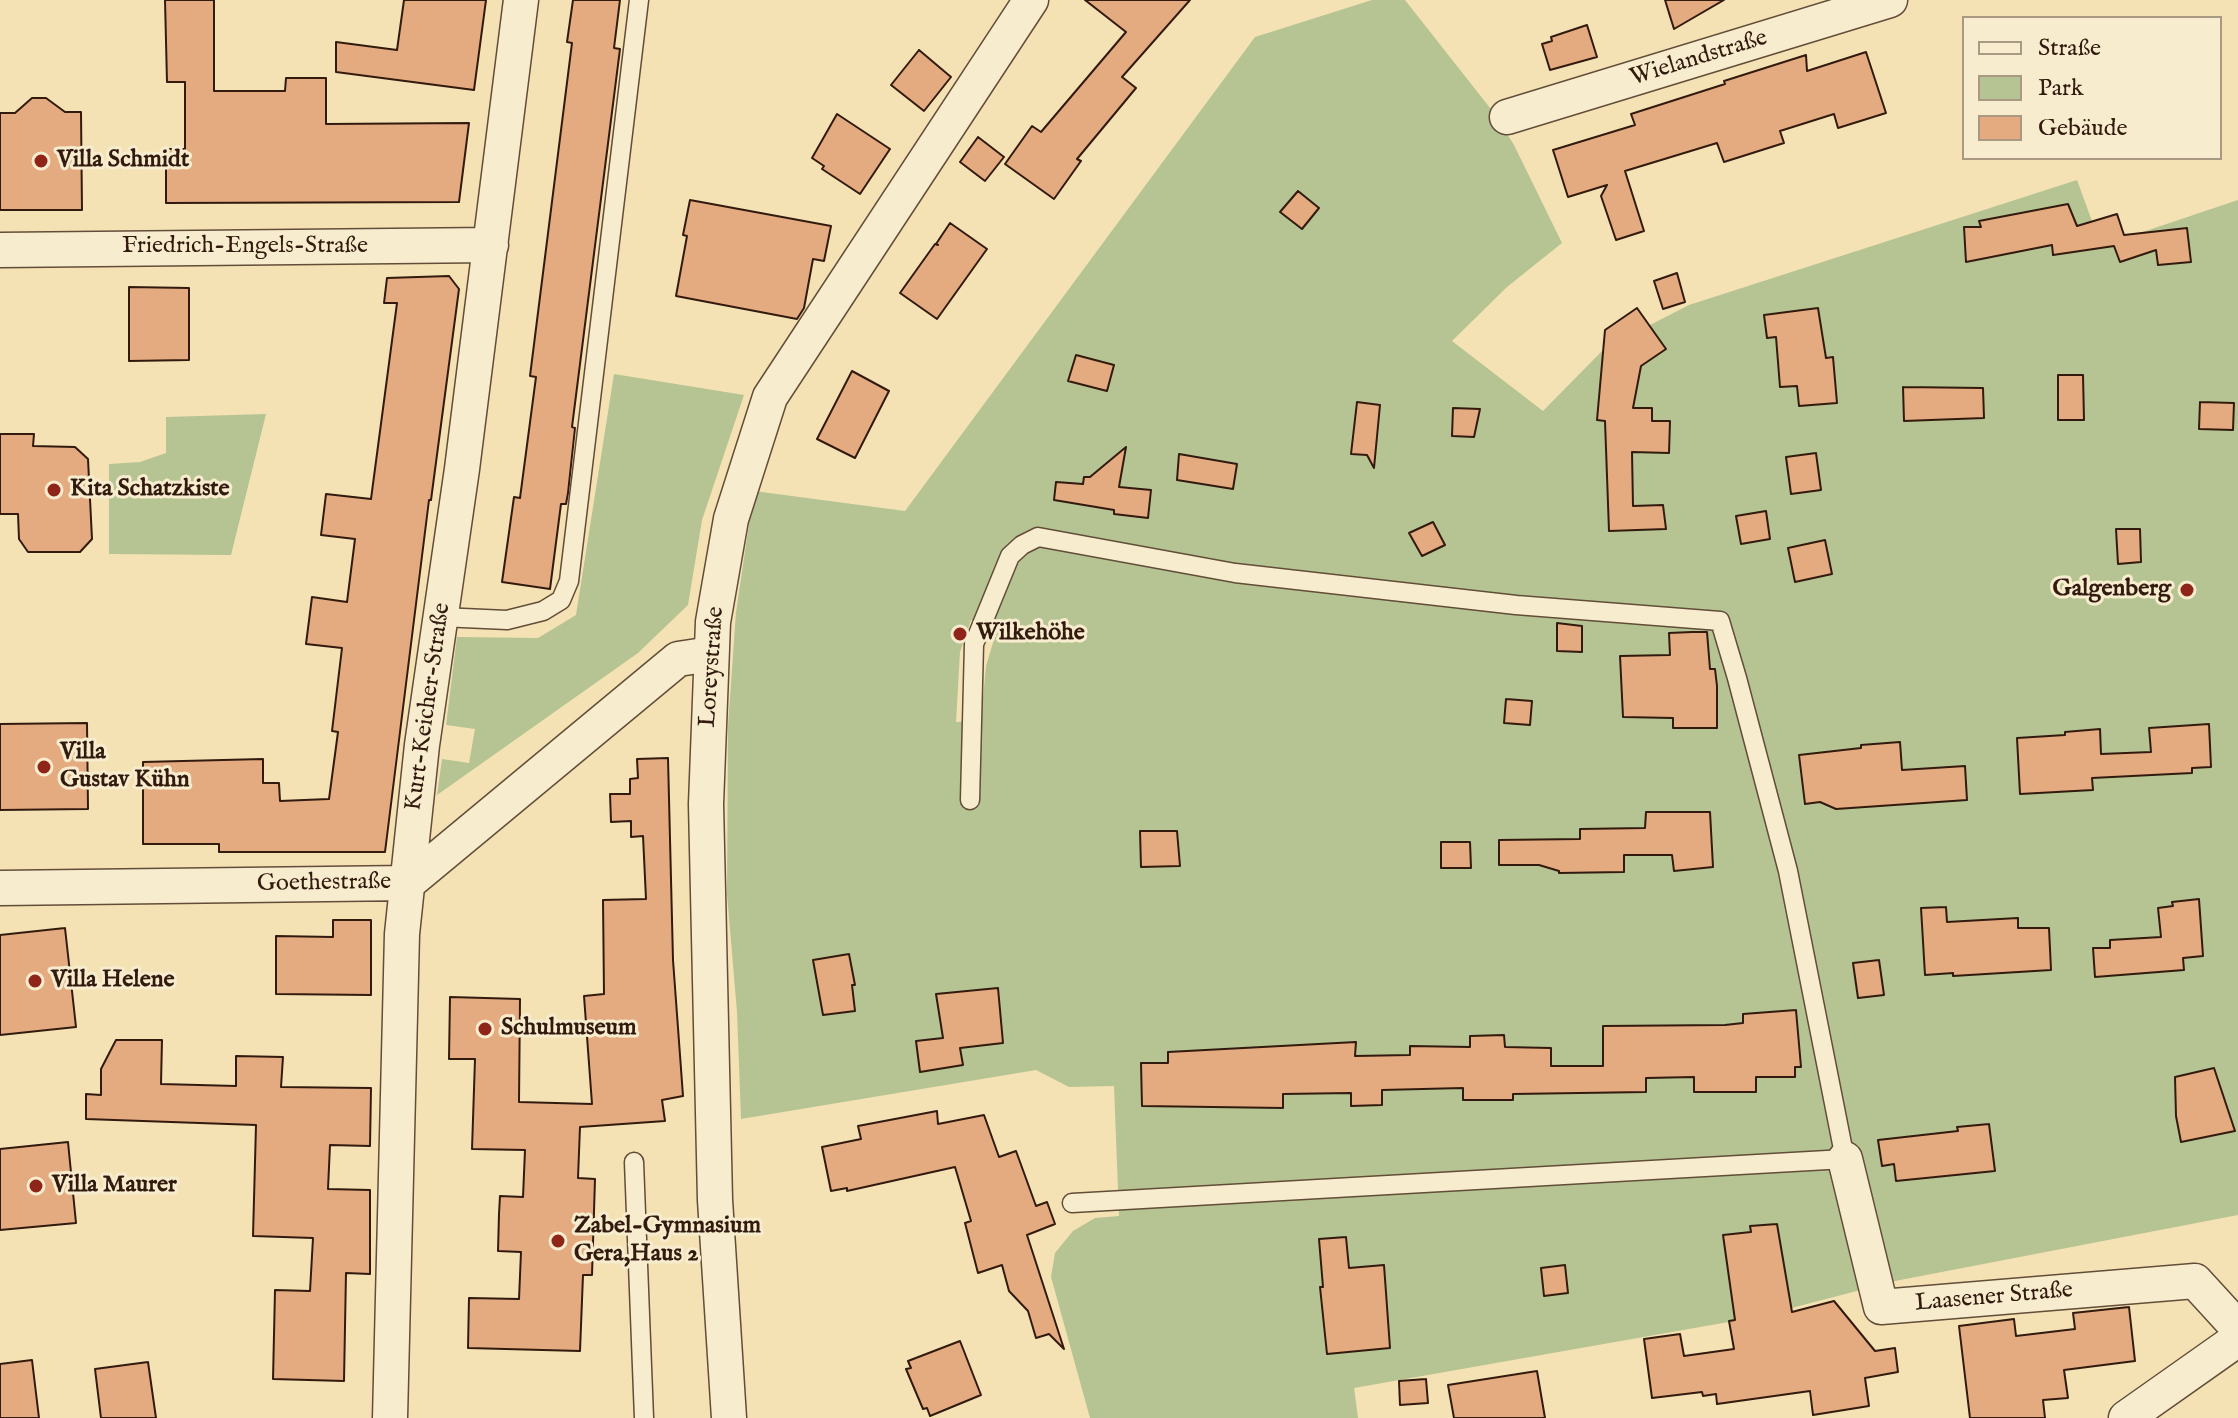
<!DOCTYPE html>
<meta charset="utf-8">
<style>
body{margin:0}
#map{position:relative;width:2238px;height:1418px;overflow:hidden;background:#f4e2b5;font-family:"IM FELL English",serif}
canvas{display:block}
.legend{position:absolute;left:1962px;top:16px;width:260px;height:144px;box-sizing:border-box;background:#f8eccf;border:2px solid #a99882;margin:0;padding:10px 14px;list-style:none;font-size:24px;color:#321b0e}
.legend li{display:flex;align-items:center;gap:16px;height:40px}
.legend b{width:40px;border:2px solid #a99882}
</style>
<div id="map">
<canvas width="2238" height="1418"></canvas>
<ul class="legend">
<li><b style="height:10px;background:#f8eccf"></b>Straße</li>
<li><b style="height:22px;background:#b5c492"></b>Park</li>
<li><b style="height:22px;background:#e4aa80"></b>Gebäude</li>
</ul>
</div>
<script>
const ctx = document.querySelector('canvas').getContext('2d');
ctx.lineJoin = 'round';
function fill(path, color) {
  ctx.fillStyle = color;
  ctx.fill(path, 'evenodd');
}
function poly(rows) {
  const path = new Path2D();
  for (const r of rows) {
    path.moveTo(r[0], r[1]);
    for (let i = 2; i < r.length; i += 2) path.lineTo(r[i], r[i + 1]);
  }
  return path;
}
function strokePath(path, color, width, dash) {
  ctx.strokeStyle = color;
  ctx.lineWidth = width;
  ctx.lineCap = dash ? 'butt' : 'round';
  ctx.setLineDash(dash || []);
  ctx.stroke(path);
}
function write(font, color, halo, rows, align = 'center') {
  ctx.font = font + ' "IM FELL English",serif';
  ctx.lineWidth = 6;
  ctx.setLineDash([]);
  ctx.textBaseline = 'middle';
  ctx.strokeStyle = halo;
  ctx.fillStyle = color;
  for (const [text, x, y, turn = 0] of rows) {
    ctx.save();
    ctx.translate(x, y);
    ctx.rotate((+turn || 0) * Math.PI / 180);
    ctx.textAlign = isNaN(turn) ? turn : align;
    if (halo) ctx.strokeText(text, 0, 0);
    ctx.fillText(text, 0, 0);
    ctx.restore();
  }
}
fill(poly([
 [1372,0,1405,0,1494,113,1514,145,1562,243,1507,287,1452,341,1543,411,1605,348,1689,305,2077,180,2101,246,2238,200,2238,1215,1895,1281,1757,1317,1354,1388,1358,1418,1090,1418,1051,1277,1055,1253,1073,1231,1095,1218,1119,1216,1114,1086,1069,1087,1036,1070,741,1119,737,1012,727,894,728,726,736,612,754,491,905,511,1255,37],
 [971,620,998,626,986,666,981,720,956,722,960,652],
 [614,374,744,395,702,520,688,605,638,653,437,795,442,759,469,763,475,729,446,725,457,637,538,638,576,615],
 [266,414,231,555,109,554,109,464,140,462,166,453,166,417]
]), '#b5c492');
const building = poly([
 [165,0,214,0,214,91,285,91,286,78,326,78,326,124,469,123,459,202,166,203,166,149,185,149,185,82,167,82,165,0],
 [404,0,486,0,474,90,336,72,336,42,397,50,404,0],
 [573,0,620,0,614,48,620,49,572,427,575,428,568,493,566,504,561,504,550,589,502,582,514,497,520,498,536,377,530,376,572,43,567,42,573,0],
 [1085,0,1190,0,1122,77,1136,88,1077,159,1081,161,1054,199,1005,164,1032,126,1041,132,1126,32,1085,0],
 [1665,0,1724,0,1674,29,1665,0],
 [1587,25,1597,57,1550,70,1542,44,1552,41,1551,37,1587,25],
 [919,50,951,77,924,111,891,85,919,50],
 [1866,52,1886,113,1838,128,1834,114,1780,131,1784,143,1724,162,1717,143,1625,171,1644,231,1616,240,1601,196,1607,185,1568,197,1553,150,1635,125,1631,114,1725,84,1724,81,1806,55,1807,71,1866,52],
 [32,98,46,98,65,112,81,112,82,210,0,210,0,113,15,113,32,98],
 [837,114,890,149,860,194,822,169,824,166,812,158,837,114],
 [978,137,1004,157,985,181,960,162,978,137],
 [1298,191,1319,208,1302,229,1280,212,1298,191],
 [690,200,831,226,824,261,813,259,804,308,797,319,676,296,687,236,683,235,690,200],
 [2068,204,2077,226,2117,214,2124,235,2187,228,2191,262,2158,265,2156,250,2120,262,2114,246,2053,255,2052,245,1966,262,1964,227,1981,227,1979,221,2068,204],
 [950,223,987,249,937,319,900,293,935,244,938,245,936,244,950,223],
 [1677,273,1685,302,1663,309,1654,281,1677,273],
 [449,276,459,289,431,500,429,500,385,852,219,852,219,844,143,844,143,762,263,759,263,783,279,783,280,801,329,799,338,732,332,731,342,648,306,644,312,597,347,602,355,539,321,535,326,494,371,499,397,303,384,303,387,278,449,276],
 [129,287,189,288,189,360,129,361,129,287],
 [1637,308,1666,349,1641,366,1633,408,1652,408,1652,421,1670,421,1669,453,1632,452,1633,506,1663,505,1666,529,1609,531,1605,421,1597,420,1605,330,1637,308],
 [1818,308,1826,358,1833,357,1837,403,1799,406,1797,386,1780,387,1776,337,1767,338,1764,315,1818,308],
 [1076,355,1114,365,1107,391,1068,381,1076,355],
 [852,371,889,391,855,458,817,439,852,371],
 [2058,375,2083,375,2084,420,2058,420,2058,375],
 [1903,387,1983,388,1984,418,1904,421,1903,387],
 [1357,402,1380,405,1374,468,1367,455,1351,454,1357,402],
 [2200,402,2234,403,2233,430,2199,429,2200,402],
 [1453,408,1480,409,1474,437,1452,436,1453,408],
 [0,434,34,434,33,446,75,447,88,459,92,539,80,552,28,552,19,539,18,514,0,514,0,434],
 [1126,447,1119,487,1151,490,1148,518,1114,514,1114,510,1054,500,1056,482,1083,484,1084,477,1090,477,1126,447],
 [1816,453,1821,490,1791,494,1786,457,1816,453],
 [1179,454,1237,464,1233,489,1177,480,1179,454],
 [1766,511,1770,539,1741,544,1736,516,1766,511],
 [1433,522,1445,545,1422,556,1409,533,1433,522],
 [2116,529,2140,529,2141,562,2118,564,2116,529],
 [1825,540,1832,574,1795,582,1788,548,1825,540],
 [1557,623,1582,626,1582,652,1557,651,1557,623],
 [1692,632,1707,632,1710,669,1715,669,1717,686,1717,728,1673,728,1673,718,1623,717,1620,656,1670,655,1669,633,1692,632],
 [1506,699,1532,701,1530,725,1504,723,1506,699],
 [87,723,88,809,0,810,0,724,87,723],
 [2209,724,2211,767,2192,768,2192,773,2092,778,2093,790,2020,794,2017,738,2065,735,2065,732,2100,729,2101,754,2151,752,2149,728,2209,724],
 [1900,742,1902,770,1965,766,1967,800,1836,809,1820,802,1805,804,1799,755,1861,748,1861,745,1900,742],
 [668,758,673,960,683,1096,662,1100,665,1121,580,1127,578,1178,595,1179,592,1275,583,1275,580,1351,468,1348,469,1298,519,1299,521,1252,498,1251,499,1214,500,1196,523,1197,525,1150,472,1149,475,1059,449,1059,450,997,520,999,519,1102,592,1104,584,996,604,994,603,900,646,899,643,836,631,837,631,821,611,822,610,794,630,794,630,779,638,778,637,759,668,758],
 [1646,812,1710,812,1713,867,1674,871,1672,855,1624,855,1624,872,1559,873,1559,871,1539,865,1499,865,1499,840,1580,839,1580,829,1645,828,1646,812],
 [1140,831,1177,831,1180,866,1141,867,1140,831],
 [1441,842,1470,842,1471,868,1441,868,1441,842],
 [2199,899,2203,956,2183,958,2184,970,2095,977,2093,948,2110,948,2110,940,2161,937,2158,908,2173,906,2172,902,2199,899],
 [1946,907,1947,922,2018,918,2018,928,2049,928,2051,970,1953,976,1953,973,1925,975,1921,908,1946,907],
 [333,920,371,920,371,995,276,994,276,936,333,937,333,920],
 [65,928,76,1027,0,1035,0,935,65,928],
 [849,954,855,985,852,985,855,1011,823,1015,813,960,849,954],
 [1879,960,1884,995,1858,998,1853,963,1879,960],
 [998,988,1003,1043,960,1048,963,1065,920,1072,916,1041,943,1038,936,994,998,988],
 [1796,1010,1801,1067,1795,1067,1795,1077,1756,1077,1756,1092,1694,1092,1694,1077,1646,1078,1646,1092,1513,1094,1513,1100,1463,1100,1463,1088,1382,1090,1382,1105,1351,1106,1351,1093,1283,1094,1283,1108,1142,1106,1141,1063,1168,1063,1168,1052,1356,1042,1355,1056,1410,1055,1410,1046,1470,1047,1470,1036,1504,1035,1505,1047,1551,1048,1551,1066,1603,1066,1603,1026,1725,1025,1743,1023,1743,1014,1796,1010],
 [116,1040,162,1040,161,1084,236,1086,236,1056,283,1057,281,1087,371,1088,370,1146,330,1145,328,1189,370,1190,370,1274,346,1273,344,1381,273,1379,275,1290,310,1291,313,1238,253,1236,256,1125,86,1119,86,1094,101,1095,101,1069,116,1040],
 [2214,1068,2235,1131,2181,1142,2176,1116,2175,1077,2214,1068],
 [937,1111,938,1124,984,1115,999,1157,1016,1151,1036,1206,1047,1202,1055,1224,1027,1235,1064,1349,1049,1334,1036,1338,1028,1311,1009,1291,1002,1265,978,1273,965,1223,971,1221,955,1167,847,1191,847,1188,831,1191,822,1147,861,1139,858,1126,937,1111],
 [1989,1124,1995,1171,1896,1181,1894,1164,1882,1166,1878,1140,1958,1131,1957,1127,1989,1124],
 [68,1142,76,1223,0,1230,0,1149,68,1142],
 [1777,1224,1792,1312,1834,1301,1875,1351,1895,1348,1898,1372,1865,1378,1869,1406,1813,1415,1810,1391,1717,1404,1716,1394,1703,1396,1702,1392,1652,1398,1644,1339,1680,1334,1684,1356,1734,1349,1729,1321,1735,1320,1723,1235,1751,1232,1750,1226,1777,1224],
 [1346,1237,1349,1268,1384,1265,1390,1348,1327,1354,1320,1287,1323,1287,1319,1239,1346,1237],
 [1565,1265,1568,1293,1544,1296,1541,1268,1565,1265],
 [2129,1307,2135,1361,2064,1370,2068,1398,2043,1400,2045,1418,1970,1418,1959,1326,2014,1319,2016,1336,2075,1329,2073,1313,2129,1307],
 [960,1341,981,1395,930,1416,927,1408,923,1409,906,1369,911,1368,908,1361,960,1341],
 [32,1360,39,1418,0,1418,0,1364,32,1360],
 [148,1362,156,1418,101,1418,95,1369,148,1362],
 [1537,1371,1545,1418,1454,1418,1448,1385,1537,1371],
 [1426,1379,1428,1403,1400,1405,1399,1381,1426,1379]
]);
fill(building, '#e4aa80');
strokePath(building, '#321b0e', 2);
const lane = poly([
 [441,617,507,620,543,611,561,600,569,581,639,0],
 [970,800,974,644,1010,556,1022,545,1038,537,1235,573,1516,605,1720,621,1737,678,1788,871,1845,1159,1072,1203],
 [634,1162,644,1418]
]);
const street = poly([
 [1507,117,1890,0],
 [0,250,491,245],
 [0,888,408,883,678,659,711,654],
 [1845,1159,1881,1307,2195,1281,2238,1328],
 [390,1418,402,934,422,745,462,469,521,0],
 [729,1418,715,1200,706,804,713,622,731,519,770,397,1031,0],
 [2126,1418,2238,1339]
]);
strokePath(lane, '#624d38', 21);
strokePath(street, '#624d38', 37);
strokePath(lane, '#f8eccf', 18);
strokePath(street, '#f8eccf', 34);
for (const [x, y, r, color] of [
 [41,161,8,"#8f2418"],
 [54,490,8,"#8f2418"],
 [2187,590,8,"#8f2418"],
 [960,634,8,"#8f2418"],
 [44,767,8,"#8f2418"],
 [35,981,8,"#8f2418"],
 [485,1029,8,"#8f2418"],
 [36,1186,8,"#8f2418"],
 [558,1241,8,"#8f2418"]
]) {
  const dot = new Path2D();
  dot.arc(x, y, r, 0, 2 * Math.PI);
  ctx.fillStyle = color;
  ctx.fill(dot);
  strokePath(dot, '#f8eccf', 3);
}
write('24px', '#321b0e', '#f8eccf', [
 ["Wielandstraße",1699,59,-17],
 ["Friedrich-Engels-Straße",245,247],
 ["Loreystraße",713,667,-86],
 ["Kurt-Keicher-Straße",429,707,-82],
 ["Goethestraße",324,884,-1],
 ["Laasener Straße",1994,1298,-5]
]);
write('bold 24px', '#321b0e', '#f8eccf', [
 ["Villa Schmidt",57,161],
 ["Kita Schatzkiste",70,490],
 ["Galgenberg",2171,590,"right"],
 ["Wilkehöhe",976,634],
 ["Villa",60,753],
 ["Gustav Kühn",60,781],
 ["Villa Helene",51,981],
 ["Schulmuseum",501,1029],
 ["Villa Maurer",52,1186],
 ["Zabel-Gymnasium",574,1227],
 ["Gera,Haus 2",574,1255]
], 'left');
</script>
